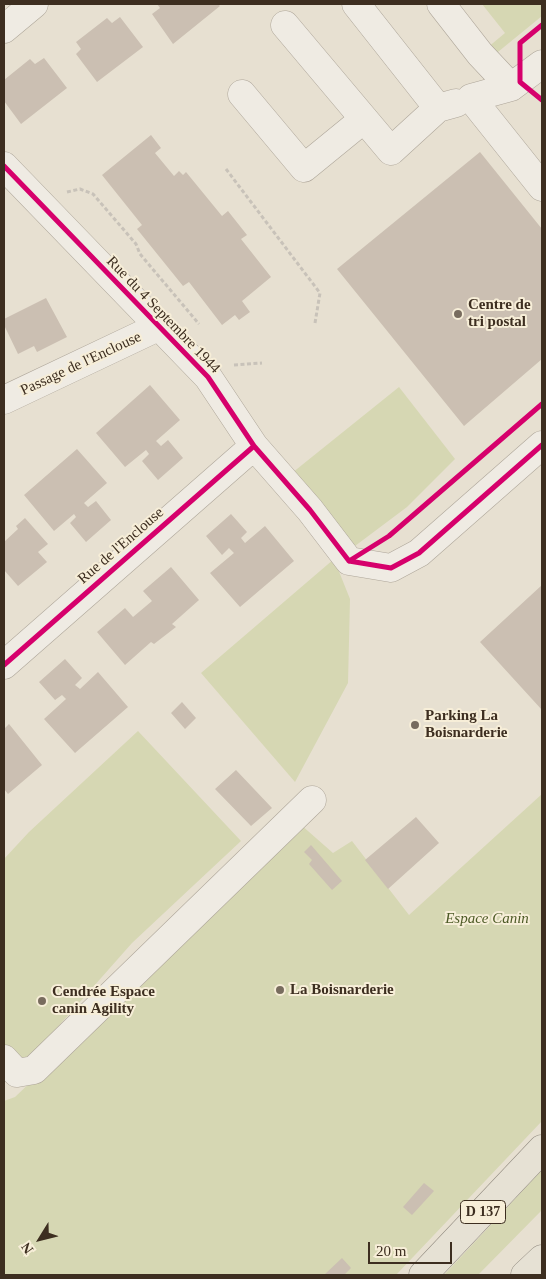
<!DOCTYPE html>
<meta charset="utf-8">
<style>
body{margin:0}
#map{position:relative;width:546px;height:1279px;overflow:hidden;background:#e7e0d1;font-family:"Times New Roman",serif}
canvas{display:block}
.frame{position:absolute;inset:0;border:5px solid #3d2e20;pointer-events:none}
.north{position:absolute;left:15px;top:1214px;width:50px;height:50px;-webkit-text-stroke:4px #f7eed8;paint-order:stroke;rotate:234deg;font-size:14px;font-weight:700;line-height:20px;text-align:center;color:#3d2e20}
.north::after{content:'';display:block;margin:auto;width:18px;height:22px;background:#3d2e20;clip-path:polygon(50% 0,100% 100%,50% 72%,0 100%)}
.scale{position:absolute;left:368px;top:1242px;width:84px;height:22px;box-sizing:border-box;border:2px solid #3d2e20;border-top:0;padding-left:6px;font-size:15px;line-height:18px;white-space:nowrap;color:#3d2e20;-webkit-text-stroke:4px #f7eed8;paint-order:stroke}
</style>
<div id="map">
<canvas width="546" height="1279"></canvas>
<div class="frame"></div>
<div class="north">N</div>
<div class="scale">20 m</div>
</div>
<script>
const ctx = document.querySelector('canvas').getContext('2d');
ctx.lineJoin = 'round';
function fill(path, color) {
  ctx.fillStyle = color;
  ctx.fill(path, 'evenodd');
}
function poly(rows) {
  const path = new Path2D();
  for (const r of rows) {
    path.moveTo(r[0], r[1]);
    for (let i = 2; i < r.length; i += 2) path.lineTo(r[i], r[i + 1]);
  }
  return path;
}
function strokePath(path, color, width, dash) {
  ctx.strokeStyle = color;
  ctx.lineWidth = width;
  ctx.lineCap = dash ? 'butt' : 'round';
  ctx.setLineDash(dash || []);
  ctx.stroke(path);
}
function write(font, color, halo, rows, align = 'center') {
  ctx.font = font + ' "Times New Roman",serif';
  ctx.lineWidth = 4;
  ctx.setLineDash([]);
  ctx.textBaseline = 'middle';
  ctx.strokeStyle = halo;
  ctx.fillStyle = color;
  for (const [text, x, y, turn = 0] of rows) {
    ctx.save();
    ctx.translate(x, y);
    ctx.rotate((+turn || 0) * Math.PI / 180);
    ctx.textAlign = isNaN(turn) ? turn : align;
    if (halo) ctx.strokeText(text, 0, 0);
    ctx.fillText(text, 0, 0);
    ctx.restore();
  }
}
fill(poly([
 [482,4,542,4,542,16,493,56,487,48,505,33],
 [399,387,455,459,407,507,355,546,292,473],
 [334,559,350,599,348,683,295,782,201,673],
 [138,731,241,841,132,943,17,1073,4,1059,4,859,29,832],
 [542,794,542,1121,396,1275,4,1275,4,1101,15,1097,300,824,333,853,352,841,409,915],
 [542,1170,542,1210,478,1275,444,1275]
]), '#d6d7b3');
fill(poly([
 [157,4,218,4,220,6,173,44,152,14,160,8],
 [120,17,143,47,97,82,76,54,81,49,76,42,107,18,112,23],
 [44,58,67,88,21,124,4,101,4,80,30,59,35,64],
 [151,135,161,148,155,153,174,176,179,171,183,175,186,172,222,216,228,211,247,235,241,239,271,277,242,301,250,312,239,320,235,315,222,325,189,282,183,286,137,229,142,225,102,175],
 [480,152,542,229,542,359,464,426,337,269],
 [46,298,67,337,37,352,34,346,18,354,4,325,4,319],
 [150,385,180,420,156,441,161,446,168,440,183,458,158,480,142,461,149,454,146,450,125,467,96,433],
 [77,449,107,483,84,503,88,507,96,501,111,520,86,542,70,523,76,517,74,514,54,531,24,495],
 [231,514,247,532,241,538,245,543,265,526,294,561,240,607,210,573,234,553,229,548,222,555,206,536],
 [25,518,48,544,38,552,47,562,18,586,4,570,4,542,18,529,16,526],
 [171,567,199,600,172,624,176,627,154,644,151,642,125,665,97,632,125,608,133,617,152,601,143,591],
 [542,585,542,710,480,642],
 [65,659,82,678,75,685,80,689,98,672,128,707,75,753,44,719,66,699,62,695,55,700,39,682],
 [182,702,196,718,185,729,171,713],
 [9,724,42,765,8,794,4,789,4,729],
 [236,770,272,808,251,826,215,789],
 [416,817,439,843,388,889,365,860],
 [311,845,342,881,332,890,309,864,312,860,304,852],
 [424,1183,434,1191,412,1215,403,1207],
 [342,1258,351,1268,344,1275,324,1275]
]), '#cbbfb2');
const minor = poly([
 [356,4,438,108,456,103],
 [441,4,480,54,511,87],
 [285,25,391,151,438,108],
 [4,29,34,4],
 [542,64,511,87,471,98,542,187],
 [242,94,304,168,364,119],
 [4,166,208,377,254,446,310,510,349,561,391,568,419,553,542,445],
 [4,400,158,327],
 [4,665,254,446],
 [4,1059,17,1073,34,1070,312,800]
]);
const major = poly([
 [423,1275,542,1149],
 [525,1275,542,1259]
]);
strokePath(minor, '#ada599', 29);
strokePath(major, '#928b80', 29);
strokePath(poly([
 [226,169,320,293,315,323],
 [67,192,80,189,93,194,136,244,140,254,199,324],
 [234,365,262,363],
 [4,1123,5,1123]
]), '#c8c2b9', 3, [4, 2.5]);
strokePath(minor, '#efebe3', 28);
strokePath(major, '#e6e1d4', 28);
strokePath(poly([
 [542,25,520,43,520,82,542,100],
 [4,166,208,377,254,446,310,510,349,561],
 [349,561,389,536,542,404],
 [349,561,391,568,419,553,542,445],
 [4,665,254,446]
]), '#d6006c', 5);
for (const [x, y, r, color] of [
 [458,314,5,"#786c5e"],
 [415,725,5,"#786c5e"],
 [280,990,5,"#786c5e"],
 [42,1001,5,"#786c5e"]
]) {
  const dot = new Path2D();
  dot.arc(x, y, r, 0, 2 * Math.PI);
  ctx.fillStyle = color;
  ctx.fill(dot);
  strokePath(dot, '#f7eed8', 2);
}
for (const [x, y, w] of [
 [483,1212,45]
]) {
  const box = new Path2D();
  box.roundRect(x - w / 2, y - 11.5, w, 23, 4);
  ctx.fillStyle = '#f7eed8';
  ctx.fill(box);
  strokePath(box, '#3d2e20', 1);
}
write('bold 14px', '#3d2e20', null, [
 ["D 137",483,1212]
]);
write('bold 15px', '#3d2e20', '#f7eed8', [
 ["Centre de",468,305],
 ["tri postal",468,322],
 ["Parking La",425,716],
 ["Boisnarderie",425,733],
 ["La Boisnarderie",290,990],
 ["Cendrée Espace",52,992],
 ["canin Agility",52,1009]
], 'left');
write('15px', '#3d2e20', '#f7eed8', [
 ["Rue du 4 Septembre 1944",163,315,46],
 ["Passage de l'Enclouse",81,364,-25],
 ["Rue de l'Enclouse",121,546,-41]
]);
write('italic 15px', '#4d5a26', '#f7eed8', [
 ["Espace Canin",487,919]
]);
</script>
